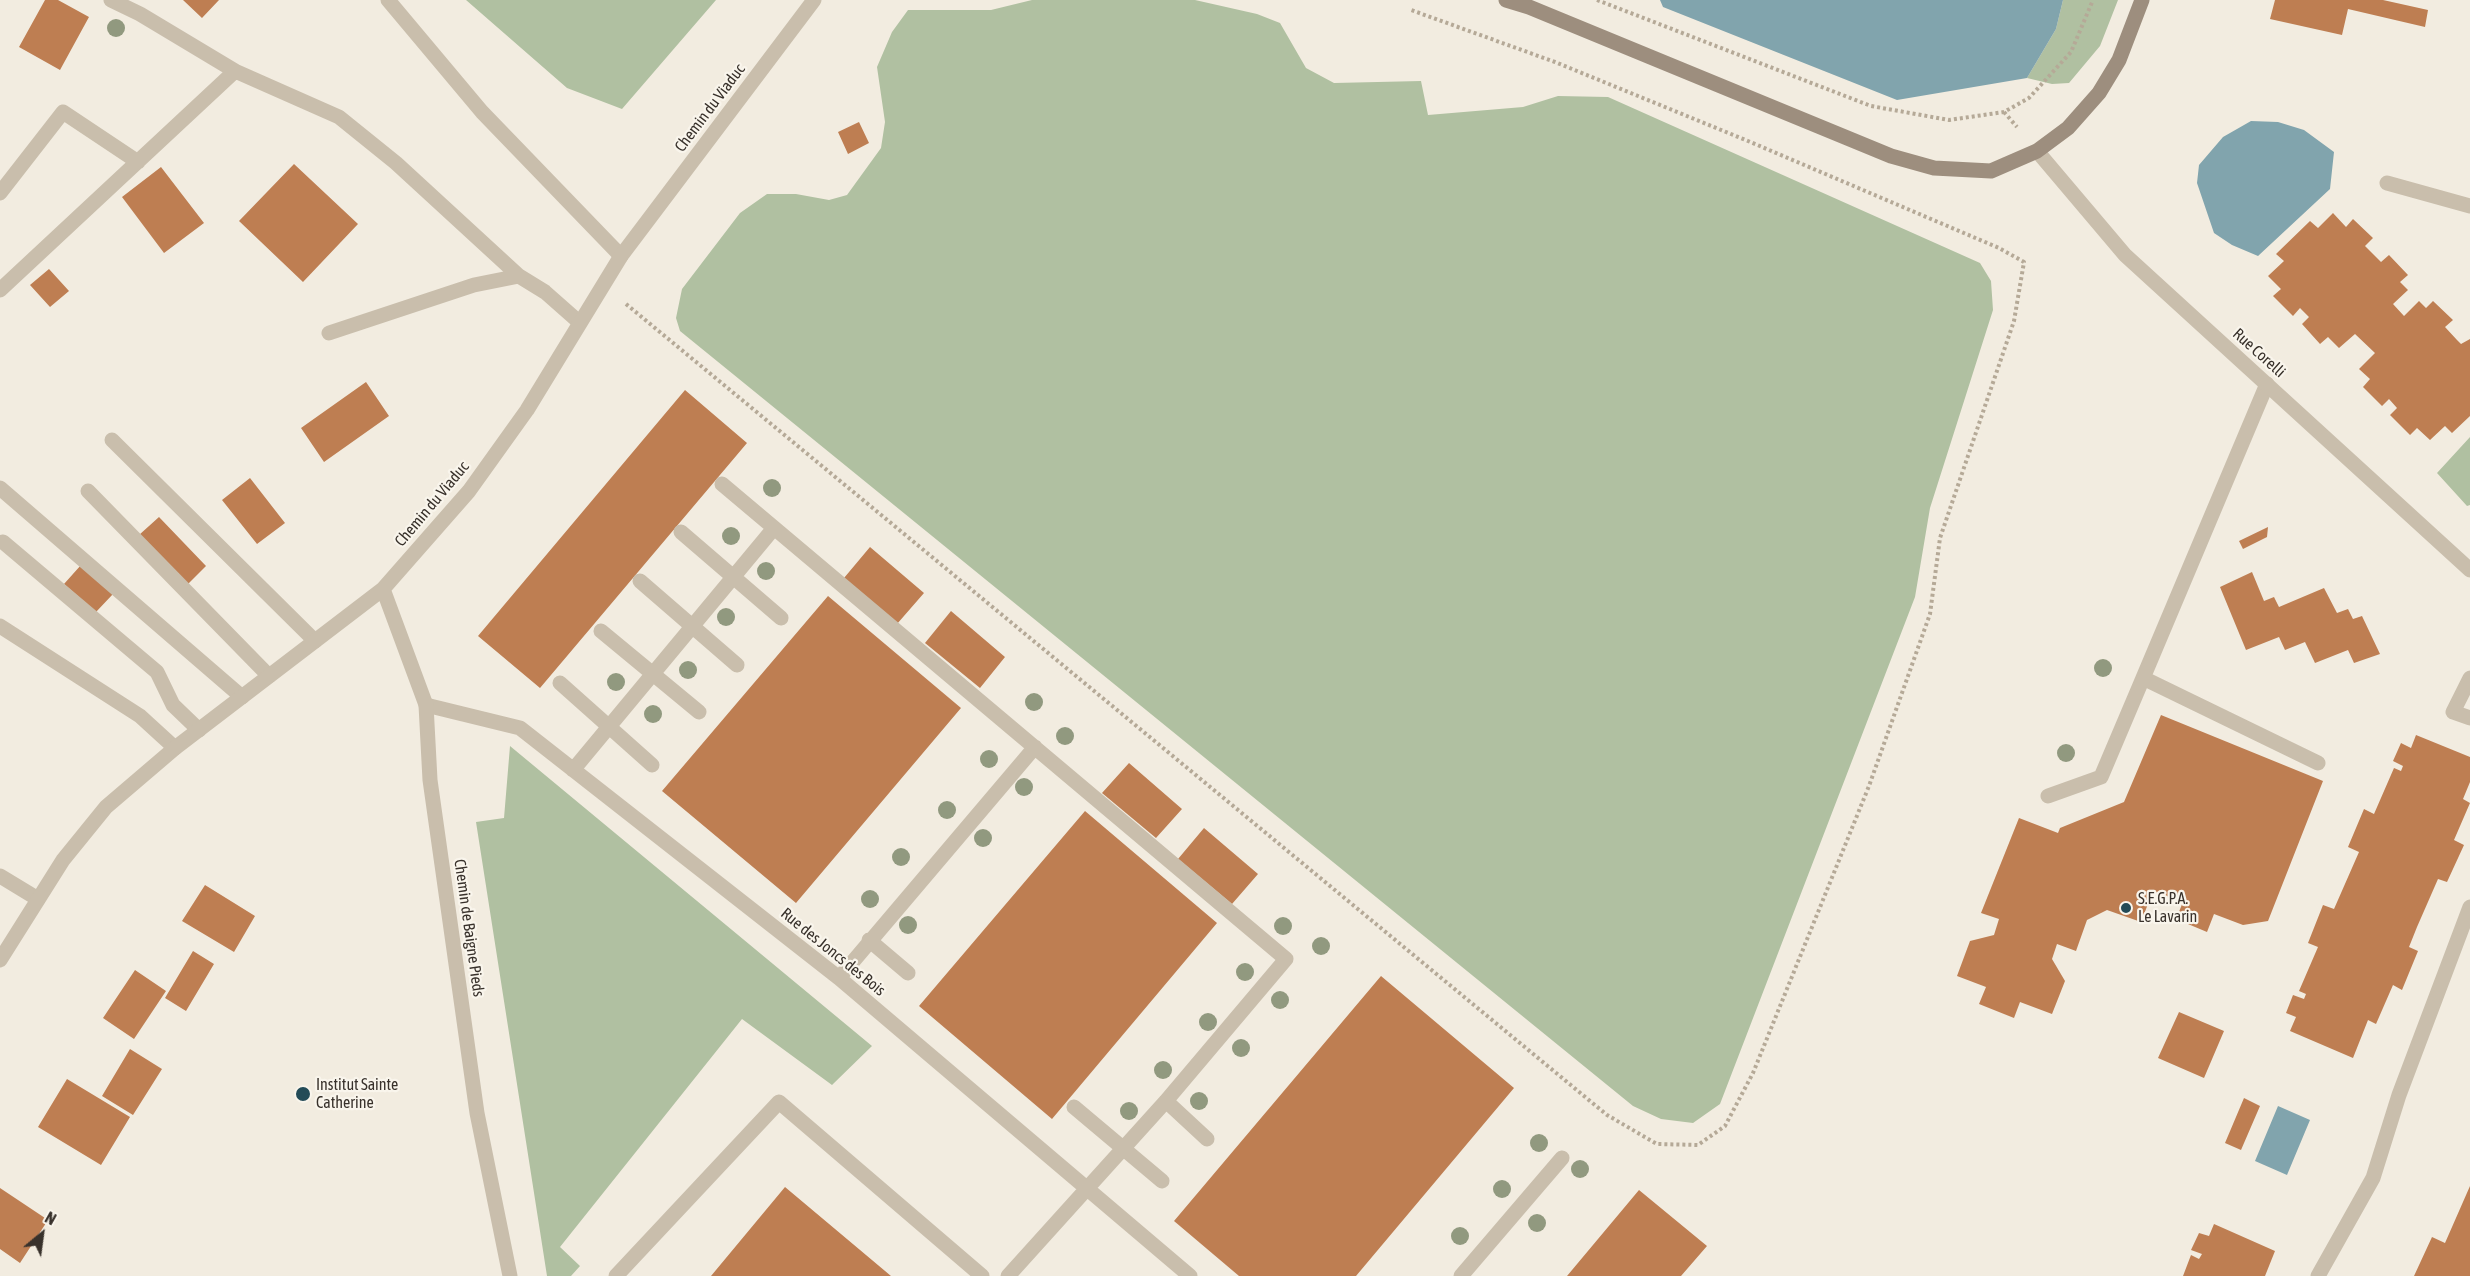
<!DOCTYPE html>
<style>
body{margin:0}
#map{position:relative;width:2470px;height:1276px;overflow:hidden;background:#f2ece0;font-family:"Asap Condensed",sans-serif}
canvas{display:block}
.north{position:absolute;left:12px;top:1204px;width:60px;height:60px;-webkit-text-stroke:4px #f9f5ec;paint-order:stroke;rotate:29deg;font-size:16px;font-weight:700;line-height:24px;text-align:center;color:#38312b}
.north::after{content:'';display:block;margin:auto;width:21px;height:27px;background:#38312b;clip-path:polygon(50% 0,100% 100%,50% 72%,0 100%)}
</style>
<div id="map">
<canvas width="2470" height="1276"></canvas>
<div class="north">N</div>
</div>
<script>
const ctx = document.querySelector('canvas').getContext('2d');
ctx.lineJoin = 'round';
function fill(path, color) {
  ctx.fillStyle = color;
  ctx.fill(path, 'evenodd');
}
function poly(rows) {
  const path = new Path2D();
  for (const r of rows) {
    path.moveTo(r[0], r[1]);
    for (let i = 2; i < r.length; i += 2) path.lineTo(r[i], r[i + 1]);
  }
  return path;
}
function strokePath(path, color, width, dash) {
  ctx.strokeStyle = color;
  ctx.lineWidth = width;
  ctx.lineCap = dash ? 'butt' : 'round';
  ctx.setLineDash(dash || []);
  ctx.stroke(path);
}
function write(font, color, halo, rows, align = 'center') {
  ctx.font = font + ' "Asap Condensed",sans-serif';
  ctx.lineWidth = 4.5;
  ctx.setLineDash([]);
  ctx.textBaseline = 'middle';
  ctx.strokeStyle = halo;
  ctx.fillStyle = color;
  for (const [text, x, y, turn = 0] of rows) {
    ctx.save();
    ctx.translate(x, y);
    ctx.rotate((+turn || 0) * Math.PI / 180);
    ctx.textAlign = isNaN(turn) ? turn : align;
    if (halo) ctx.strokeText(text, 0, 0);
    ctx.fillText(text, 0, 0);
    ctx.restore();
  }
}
fill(poly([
 [466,0,716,0,622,109,567,88],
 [1032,0,1195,0,1257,14,1280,23,1306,68,1334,83,1421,81,1428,115,1523,107,1558,96,1608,97,1980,263,1991,281,1993,310,1930,508,1915,597,1720,1104,1693,1123,1661,1119,1633,1106,680,331,676,318,682,289,740,213,767,194,796,194,829,200,847,195,881,148,885,122,877,67,892,32,908,10,991,10],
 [2063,0,2118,0,2100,46,2069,83,2052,84,2027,78,2056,29],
 [2470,437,2470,505,2467,506,2437,473],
 [510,746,872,1046,832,1085,742,1019,560,1247,580,1266,571,1276,547,1276,476,822,504,818]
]), '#b0c0a1');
fill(poly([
 [1660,0,2063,0,2056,29,2027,78,1897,100,1663,7],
 [2251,121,2278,122,2304,130,2334,152,2330,189,2258,256,2232,245,2214,233,2197,183,2199,165,2223,137],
 [2278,1106,2310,1120,2287,1175,2255,1161]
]), '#81a4ad');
fill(poly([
 [45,0,58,0,89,17,60,70,19,47],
 [183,0,219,0,202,18],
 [2275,0,2383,0,2428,10,2425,27,2348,9,2342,35,2270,19],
 [859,122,869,143,848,154,838,132],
 [294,164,358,224,303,282,239,221],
 [161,167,204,223,164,253,122,197],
 [2333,213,2346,227,2353,219,2373,238,2365,246,2381,262,2389,255,2408,275,2400,282,2408,290,2393,304,2404,316,2419,301,2426,308,2433,301,2453,320,2445,327,2457,340,2461,344,2470,339,2470,416,2452,433,2445,426,2430,440,2417,428,2410,435,2390,415,2397,408,2389,399,2382,406,2363,387,2370,379,2359,369,2375,353,2355,334,2339,348,2328,337,2320,344,2302,324,2309,317,2300,308,2293,316,2273,296,2281,289,2268,276,2284,261,2276,254,2310,221,2318,228],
 [49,269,69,291,50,307,30,285],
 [366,382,389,416,324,462,301,428],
 [685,390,747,443,540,688,478,636],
 [250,478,285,523,257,544,222,500],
 [159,517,206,566,187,585,139,535],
 [2268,527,2267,537,2243,549,2239,541],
 [870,547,924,593,897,624,844,578],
 [81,565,113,594,96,612,64,584],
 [2252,572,2264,601,2274,597,2279,607,2324,588,2337,613,2348,609,2353,619,2362,616,2380,654,2354,663,2348,650,2315,663,2305,642,2285,650,2279,637,2246,650,2220,587],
 [828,596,961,708,796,903,662,791],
 [951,611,1005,657,980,688,925,643],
 [2161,715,2323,781,2268,921,2243,925,2214,914,2207,932,2176,919,2183,902,2153,891,2141,922,2107,910,2087,920,2076,951,2057,944,2052,959,2065,981,2052,1014,2020,1002,2014,1018,1979,1004,1986,987,1957,976,1970,941,1994,935,1999,919,1981,913,2019,818,2058,833,2060,828,2124,802],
 [2416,735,2470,757,2470,782,2463,799,2470,803,2454,840,2464,845,2447,882,2438,879,2417,927,2409,947,2418,951,2402,990,2393,985,2376,1024,2368,1020,2353,1058,2290,1031,2296,1017,2286,1013,2293,995,2304,999,2306,994,2299,991,2318,947,2308,943,2323,905,2334,909,2359,852,2348,847,2364,809,2374,814,2394,768,2401,771,2403,766,2393,761,2401,743,2411,748],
 [1129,763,1182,809,1156,838,1102,793],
 [1085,811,1217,923,1052,1119,919,1006],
 [1204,828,1258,874,1232,904,1178,859],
 [205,885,255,916,234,952,182,921],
 [193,951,214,964,186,1011,165,998],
 [135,970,166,991,134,1039,103,1018],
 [1381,976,1514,1088,1356,1276,1239,1276,1174,1221],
 [2179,1012,2224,1031,2204,1078,2158,1058],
 [130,1049,162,1069,133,1115,102,1096],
 [67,1079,130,1117,101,1165,38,1127],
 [2244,1098,2260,1106,2241,1150,2225,1143],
 [2470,1186,2470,1276,2414,1276,2432,1237,2445,1243],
 [785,1187,891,1276,711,1276],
 [0,1188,48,1220,20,1263,0,1249],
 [1639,1190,1707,1246,1681,1276,1567,1276],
 [2214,1224,2275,1251,2265,1276,2183,1276,2191,1255,2199,1259,2202,1254,2191,1250,2199,1233,2209,1236]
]), '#be7e52');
strokePath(poly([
 [1597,0,1871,106,1949,120,2004,112,2029,98,2071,52,2093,0],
 [2004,112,2017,127],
 [626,304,1607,1115,1657,1144,1698,1145,1725,1126,1753,1073,1869,786,1930,614,1940,538,2014,321,2024,262,1999,248,1748,141,1555,62,1411,10]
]), '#b5a997', 4, [3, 3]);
strokePath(poly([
 [111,0,140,14,235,71],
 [388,0,482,112,621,256],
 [2387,183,2470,206],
 [0,193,63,112,138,162],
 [0,290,235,71,339,117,396,163,519,276,545,292,579,322],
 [329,333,474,285,519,276],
 [2267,384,2143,678,2318,763],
 [112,440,315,641],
 [722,484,1286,959,1166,1101,1008,1276],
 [0,488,242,697],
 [88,491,269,676],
 [681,532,781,618],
 [3,542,157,672,173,705,199,730],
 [640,581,737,665],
 [0,626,140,716,175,748],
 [601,631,699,712],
 [2470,678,2453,712,2470,718],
 [560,683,652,765],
 [426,705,520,728,839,978,1190,1276],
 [573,770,774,528],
 [2048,796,2101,777,2143,678],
 [0,876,38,899],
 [869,940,908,973],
 [839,978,1035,747],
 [1166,1101,1207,1139],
 [1074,1107,1162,1181],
 [616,1276,779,1102,982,1276],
 [1461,1276,1562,1158],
 [2318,1276,2373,1178,2399,1095,2470,907]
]), '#c9beac', 15);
strokePath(poly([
 [2037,151,2125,255,2470,570],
 [383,589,426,705,430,780,477,1113,510,1276],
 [0,960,63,860,106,807,175,748,383,589,469,491,527,410,621,256,814,0]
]), '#c9beac', 15);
strokePath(poly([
 [1506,0,1529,7,1891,156,1934,168,1991,171,2037,151,2068,128,2099,93,2119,60,2142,0]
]), '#9d8e7e', 15);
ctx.fillStyle = '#91997f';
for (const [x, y] of [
 [116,28],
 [772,488],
 [731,536],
 [766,571],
 [726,617],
 [2103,668],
 [688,670],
 [616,682],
 [1034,702],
 [653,714],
 [1065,736],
 [2066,753],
 [989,759],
 [1024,787],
 [947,810],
 [983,838],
 [901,857],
 [870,899],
 [908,925],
 [1283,926],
 [1321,946],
 [1245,972],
 [1280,1000],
 [1208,1022],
 [1241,1048],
 [1163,1070],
 [1199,1101],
 [1129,1111],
 [1539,1143],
 [1580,1169],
 [1502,1189],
 [1537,1223],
 [1460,1236]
]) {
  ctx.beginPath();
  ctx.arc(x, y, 9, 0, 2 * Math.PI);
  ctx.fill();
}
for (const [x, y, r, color] of [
 [2126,908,6,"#234b57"],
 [303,1094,8,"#234b57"]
]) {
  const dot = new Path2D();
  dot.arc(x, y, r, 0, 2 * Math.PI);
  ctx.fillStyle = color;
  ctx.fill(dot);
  strokePath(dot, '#f9f5ec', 2);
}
write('16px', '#38312b', '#f9f5ec', [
 ["Chemin du Viaduc",710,108,-53],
 ["Rue Corelli",2259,353,42],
 ["Chemin du Viaduc",432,504,-50],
 ["Chemin de Baigne Pieds",469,928,82],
 ["Rue des Joncs des Bois",833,952,39]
]);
write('16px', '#38312b', '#f9f5ec', [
 ["S.E.G.P.A.",2138,899],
 ["Le Lavarin",2138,917],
 ["Institut Sainte",316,1085],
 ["Catherine",316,1103]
], 'left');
</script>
